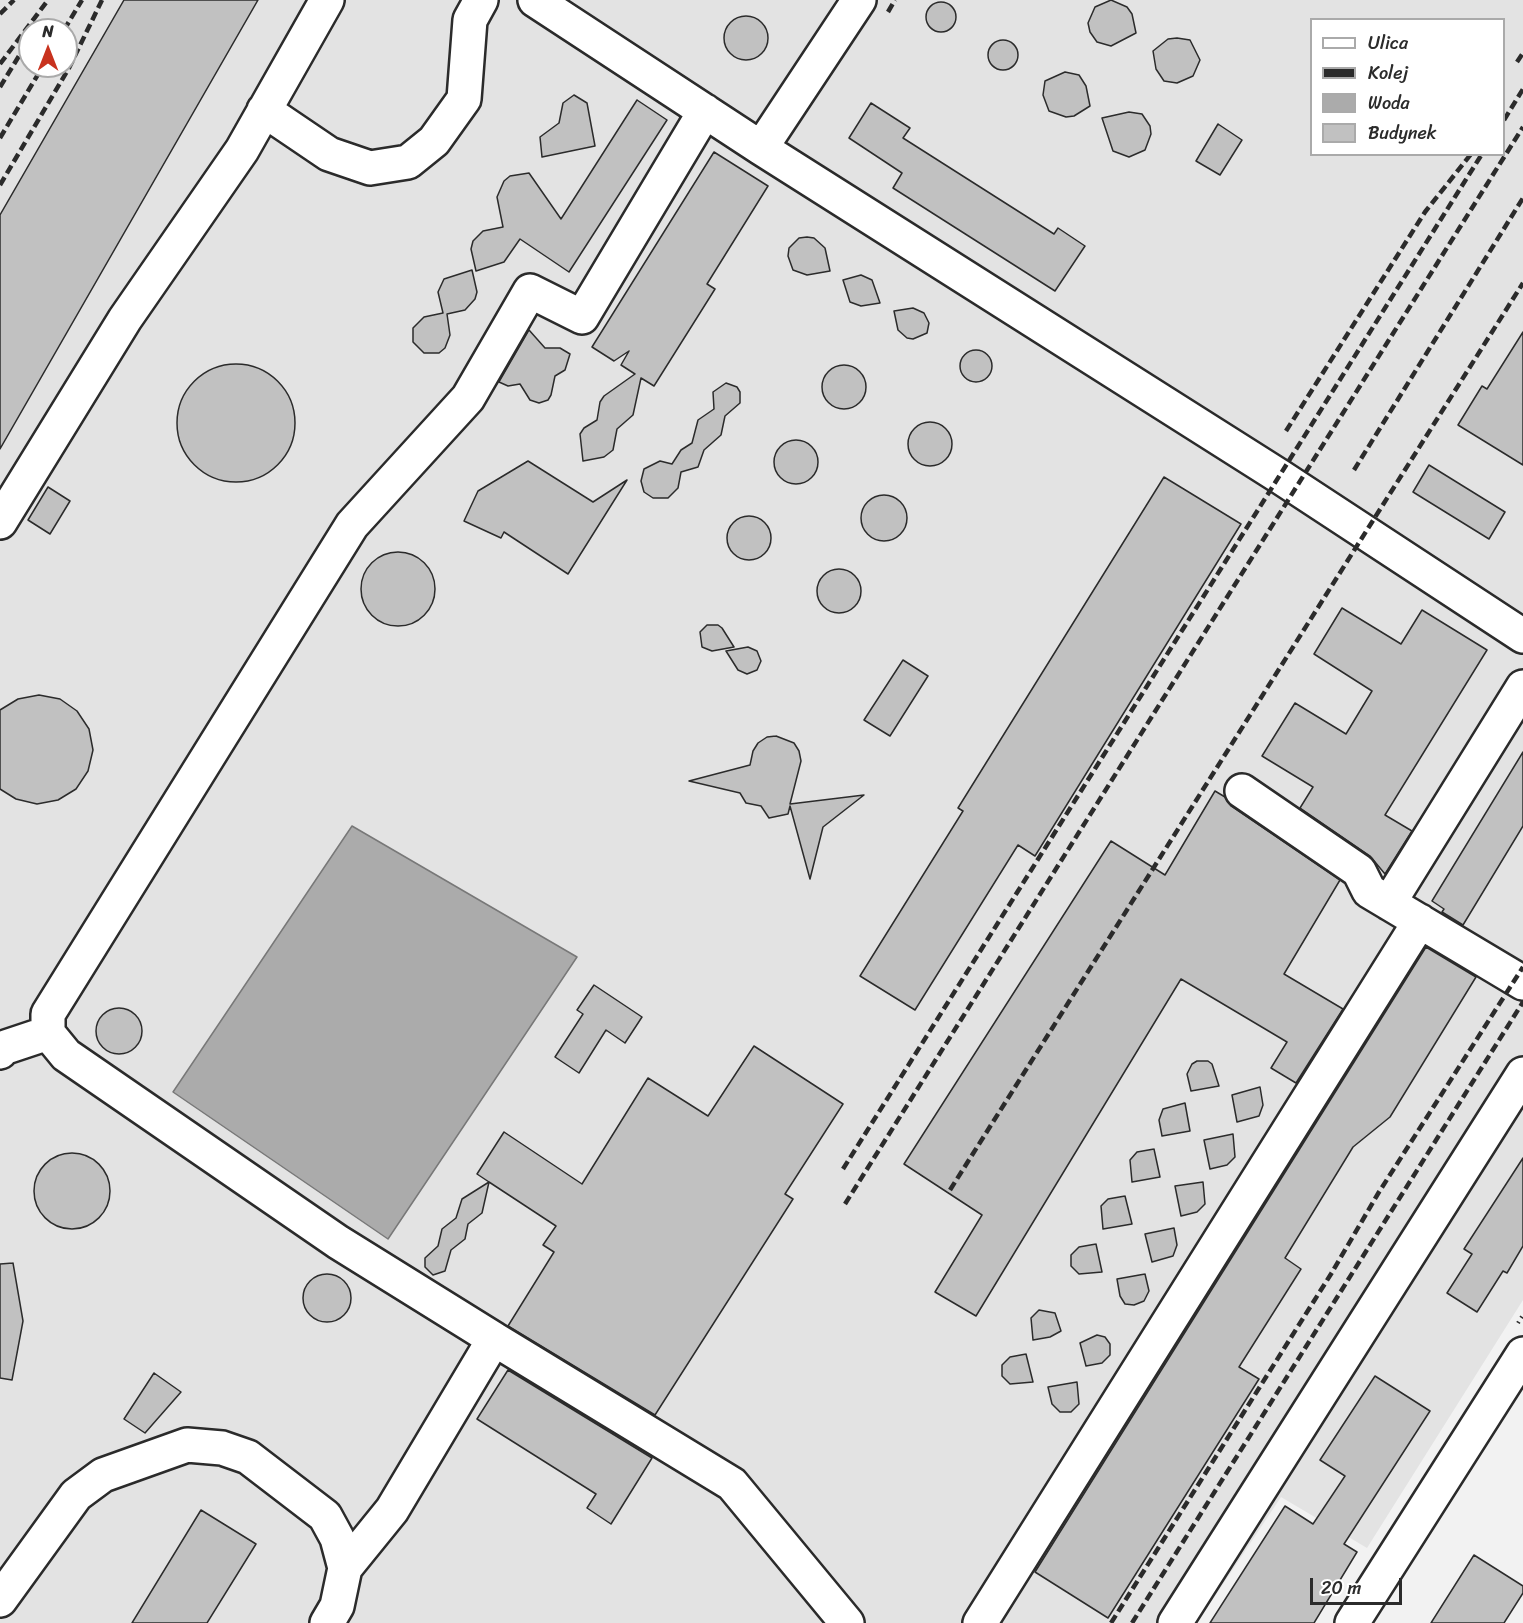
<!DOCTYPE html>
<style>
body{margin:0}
#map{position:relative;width:1523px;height:1623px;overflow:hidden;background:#f2f2f2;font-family:Sriracha,sans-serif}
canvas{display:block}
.legend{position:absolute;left:1310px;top:18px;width:195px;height:138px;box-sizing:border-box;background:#fff;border:2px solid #aaa;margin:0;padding:8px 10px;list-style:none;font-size:18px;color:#2b2b2b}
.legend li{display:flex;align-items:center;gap:12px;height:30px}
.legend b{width:30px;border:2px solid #aaa}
.north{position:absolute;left:18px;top:18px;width:60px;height:60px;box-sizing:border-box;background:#fff;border:2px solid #aaa;border-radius:50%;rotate:0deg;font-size:16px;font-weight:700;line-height:24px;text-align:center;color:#2b2b2b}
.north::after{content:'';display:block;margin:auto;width:21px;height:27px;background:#c8321e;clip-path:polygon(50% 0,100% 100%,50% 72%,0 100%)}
.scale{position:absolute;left:1310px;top:1578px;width:92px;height:27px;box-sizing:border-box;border:3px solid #2b2b2b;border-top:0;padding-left:8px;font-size:18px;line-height:21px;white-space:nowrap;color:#2b2b2b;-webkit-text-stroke:4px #fff;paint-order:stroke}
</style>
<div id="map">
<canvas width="1523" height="1623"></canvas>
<ul class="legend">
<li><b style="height:8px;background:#fff"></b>Ulica</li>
<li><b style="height:8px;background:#2b2b2b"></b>Kolej</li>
<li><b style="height:16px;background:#ababab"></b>Woda</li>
<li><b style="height:16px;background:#c1c1c1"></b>Budynek</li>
</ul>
<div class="north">N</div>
<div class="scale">20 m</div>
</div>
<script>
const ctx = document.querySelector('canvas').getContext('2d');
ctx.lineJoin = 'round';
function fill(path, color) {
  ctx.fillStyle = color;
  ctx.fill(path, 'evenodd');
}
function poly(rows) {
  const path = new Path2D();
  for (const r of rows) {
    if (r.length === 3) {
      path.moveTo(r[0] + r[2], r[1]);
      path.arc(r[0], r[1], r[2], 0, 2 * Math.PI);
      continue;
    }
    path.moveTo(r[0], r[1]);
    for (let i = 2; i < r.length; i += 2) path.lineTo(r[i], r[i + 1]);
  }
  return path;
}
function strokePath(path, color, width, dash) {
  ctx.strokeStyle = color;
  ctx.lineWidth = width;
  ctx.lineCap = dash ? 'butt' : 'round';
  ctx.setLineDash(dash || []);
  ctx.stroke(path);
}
fill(poly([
 [0,0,1523,0,1523,1300,1367,1548,1281,1497,1197,1623,0,1623],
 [1312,20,1504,20,1504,154,1312,154],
 [30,30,66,30,66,66,30,66]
]), '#e3e3e3');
const water = poly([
 [352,826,577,957,388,1239,173,1092,352,826]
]);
fill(water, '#ababab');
strokePath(water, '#787878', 1.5);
const building = poly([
 [124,0,258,0,0,449,0,215,124,0],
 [1111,0,1127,7,1132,14,1136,33,1111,46,1097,42,1090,32,1088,23,1095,7,1111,0],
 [941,17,15],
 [746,38,22],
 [1177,38,1190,40,1200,60,1193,76,1177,83,1164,81,1156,69,1153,51,1168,39,1177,38],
 [1003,55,15],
 [1065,72,1079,75,1086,86,1090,106,1074,116,1066,117,1049,111,1043,95,1045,81,1065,72],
 [574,95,587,103,595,146,542,157,540,137,559,123,563,103,574,95],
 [637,100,667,120,569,272,520,239,504,262,476,271,471,249,473,241,483,231,503,227,497,197,504,181,510,176,529,173,561,219,637,100],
 [871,103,910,128,903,138,1054,234,1058,228,1085,246,1055,291,893,188,902,173,849,138,871,103],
 [1129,112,1142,114,1150,126,1151,134,1145,150,1129,157,1113,151,1102,118,1129,112],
 [1218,124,1242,140,1220,175,1196,161,1218,124],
 [714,152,768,186,707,284,715,289,654,386,641,378,633,415,617,429,613,450,604,457,583,461,580,434,584,428,597,420,600,402,604,396,635,374,621,365,629,351,614,361,592,347,714,152],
 [807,237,814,238,825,248,830,271,807,275,793,270,788,256,789,248,799,238,807,237],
 [472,270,477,292,475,299,465,310,447,314,450,335,445,348,439,353,424,353,413,342,413,328,424,317,443,313,438,292,444,279,472,270],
 [861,275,872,280,880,303,861,306,850,302,843,280,861,275],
 [913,308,924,313,929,323,927,333,913,339,907,338,898,330,894,311,913,308],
 [529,330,545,348,560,348,570,354,565,370,555,376,551,395,548,400,539,403,530,400,520,384,508,386,499,382,529,330],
 [1523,332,1523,465,1458,425,1482,386,1487,389,1523,332],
 [976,366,16],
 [236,423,59],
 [844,387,22],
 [726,383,737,387,740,392,740,403,725,416,721,435,704,450,698,467,681,472,678,488,668,498,653,498,644,492,641,481,644,469,660,461,672,464,681,450,692,443,698,420,714,409,713,392,726,383],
 [930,444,22],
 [796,462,22],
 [528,461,593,502,627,480,568,574,504,532,501,538,464,521,478,491,528,461],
 [1429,465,1505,512,1489,539,1413,492,1429,465],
 [1164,477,1241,524,1035,856,1018,845,915,1010,860,976,963,811,958,808,1164,477],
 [48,487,70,501,50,534,28,520,48,487],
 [884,518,23],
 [749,538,22],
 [398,589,37],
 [839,591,22],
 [1342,608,1401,644,1422,610,1487,650,1385,815,1412,831,1385,874,1370,856,1300,808,1313,787,1262,756,1295,703,1346,734,1372,691,1314,654,1342,608],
 [707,625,718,625,722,628,734,647,712,651,702,647,700,632,707,625],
 [748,647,757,651,761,661,757,670,747,674,738,670,726,651,748,647],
 [903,660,928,676,890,736,864,720,903,660],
 [39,695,60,699,77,711,89,729,93,750,88,771,76,789,58,800,37,804,16,799,0,789,0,710,18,699,39,695],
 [776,736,794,743,799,751,801,761,790,804,864,795,823,827,810,879,790,806,788,814,769,818,761,806,746,803,740,793,689,781,750,765,753,751,758,743,767,737,776,736],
 [1523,752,1523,826,1463,925,1442,912,1444,909,1432,901,1523,752],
 [1215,791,1225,797,1231,806,1340,880,1284,974,1343,1009,1296,1083,1271,1068,1287,1042,1181,979,976,1316,935,1292,982,1215,904,1164,1111,841,1165,875,1215,791],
 [1426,947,1476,977,1390,1117,1353,1147,1285,1258,1301,1269,1239,1367,1259,1379,1108,1618,1035,1572,1426,947],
 [594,985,642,1017,625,1043,606,1030,579,1073,555,1057,583,1014,577,1010,594,985],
 [119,1031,23],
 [754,1046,843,1104,785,1194,793,1199,655,1415,508,1326,554,1252,543,1245,556,1226,489,1182,482,1213,468,1224,465,1239,451,1250,445,1271,433,1275,425,1267,425,1258,438,1246,442,1229,456,1218,462,1199,489,1182,477,1174,504,1132,582,1184,648,1078,708,1116,754,1046],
 [1197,1061,1208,1061,1212,1064,1219,1086,1191,1091,1187,1074,1192,1064,1197,1061],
 [1260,1087,1263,1105,1259,1116,1237,1122,1232,1095,1260,1087],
 [1185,1103,1190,1131,1162,1136,1159,1120,1163,1109,1185,1103],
 [1233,1134,1235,1157,1227,1165,1210,1169,1204,1140,1233,1134],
 [1154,1149,1160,1177,1132,1182,1130,1160,1137,1152,1154,1149],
 [72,1191,38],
 [1523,1158,1523,1246,1507,1273,1503,1271,1477,1312,1447,1293,1472,1254,1464,1249,1523,1158],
 [1203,1182,1205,1204,1197,1212,1181,1216,1175,1186,1203,1182],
 [1125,1196,1132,1224,1103,1229,1101,1206,1108,1199,1125,1196],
 [1174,1228,1177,1245,1173,1256,1152,1262,1145,1234,1174,1228],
 [1096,1244,1102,1272,1079,1274,1071,1266,1071,1255,1079,1247,1096,1244],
 [13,1263,23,1321,12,1380,0,1378,0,1264,13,1263],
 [1145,1274,1149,1291,1144,1301,1134,1305,1125,1304,1120,1296,1117,1279,1145,1274],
 [327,1298,24],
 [1039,1310,1055,1313,1061,1331,1050,1337,1033,1340,1031,1318,1039,1310],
 [1097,1335,1105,1337,1110,1344,1110,1355,1102,1363,1086,1366,1080,1343,1097,1335],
 [1026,1354,1033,1382,1010,1384,1002,1376,1002,1365,1010,1357,1026,1354],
 [508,1370,652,1458,611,1524,587,1508,596,1494,477,1419,508,1370],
 [154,1373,181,1392,145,1433,124,1419,154,1373],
 [1375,1376,1430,1411,1344,1544,1357,1552,1314,1623,1210,1623,1285,1506,1313,1524,1345,1476,1320,1460,1375,1376],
 [1077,1382,1079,1404,1071,1412,1060,1412,1052,1404,1048,1387,1077,1382],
 [201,1510,256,1544,207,1623,132,1623,201,1510],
 [1474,1555,1523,1586,1523,1593,1504,1623,1431,1623,1474,1555]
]);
fill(building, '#c1c1c1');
strokePath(building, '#2b2b2b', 1.5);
const minor = poly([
 [535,0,761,148,1279,476,1523,636],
 [264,110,329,154,370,168,408,162,434,141,464,99,470,20,481,0],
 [761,148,859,0],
 [0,522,125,319,242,150,327,0],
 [1242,791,1359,871,1369,891,1523,983],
 [1389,903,1523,687],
 [0,1052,3,1048,48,1033],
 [494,1339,338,1242,66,1055,48,1033,48,1014,352,525,468,398,530,291,582,317,705,111],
 [345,1568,392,1510,494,1339,732,1484,847,1623],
 [0,1600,76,1495,103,1475,187,1445,222,1448,248,1457,325,1516,337,1538,345,1568,337,1606,327,1623],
 [980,1623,1420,921],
 [1175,1623,1523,1074],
 [1352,1623,1523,1354]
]);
strokePath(minor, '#2b2b2b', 38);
strokePath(poly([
 [1518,1323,1523,1315]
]), '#2b2b2b', 4, [1.5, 4.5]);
strokePath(minor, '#fff', 33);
strokePath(poly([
 [888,12,895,0],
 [0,14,14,0],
 [64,30,82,0],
 [1517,62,1523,53],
 [0,64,48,0],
 [0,87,30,38],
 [1504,120,1523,89],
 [0,138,43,66],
 [0,185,69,68,102,0],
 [1286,431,1425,212,1471,154],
 [1354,470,1523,198],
 [843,1169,1482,154],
 [950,1190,1523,283],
 [845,1204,1523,127],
 [1111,1623,1331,1274,1379,1192,1523,967],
 [1132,1623,1523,1002]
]), '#2b2b2b', 4.5, [9, 4.5]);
</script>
